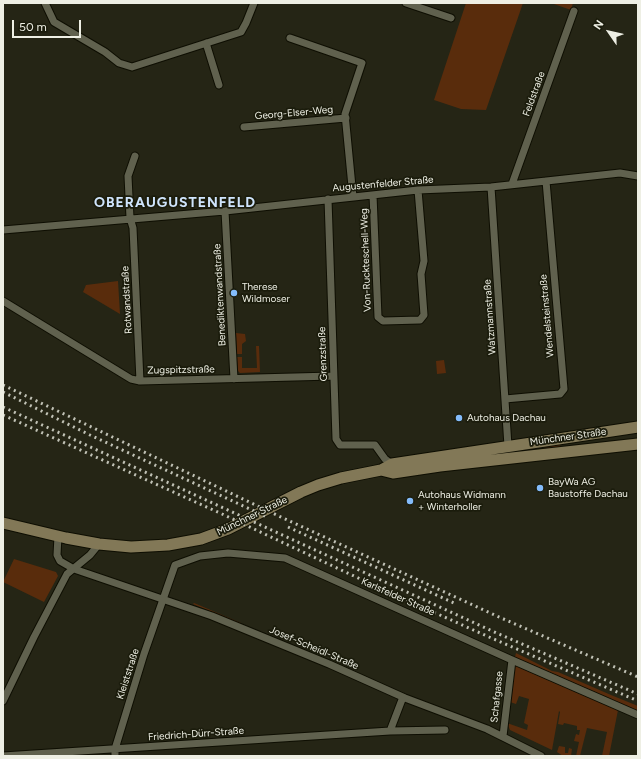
<!DOCTYPE html>
<meta charset="utf-8">
<style>
body{margin:0}
#map{position:relative;width:641px;height:759px;overflow:hidden;background:#252515;font-family:Figtree,sans-serif}
canvas{display:block}
.frame{position:absolute;inset:0;border:4px solid #eeefe4;pointer-events:none}
.north{position:absolute;left:589px;top:12px;width:40px;height:40px;-webkit-text-stroke:3px #1b1c0c;paint-order:stroke;rotate:304deg;font-size:11px;font-weight:700;line-height:16px;text-align:center;color:#eeefe4}
.north::after{content:'';display:block;margin:auto;width:14px;height:18px;background:#eeefe4;clip-path:polygon(50% 0,100% 100%,50% 72%,0 100%)}
.scale{position:absolute;left:12px;top:20px;width:69px;height:18px;box-sizing:border-box;border:2px solid #eeefe4;border-top:0;padding-left:5px;font-size:12px;line-height:14px;white-space:nowrap;color:#eeefe4;-webkit-text-stroke:3px #1b1c0c;paint-order:stroke}
</style>
<div id="map">
<canvas width="641" height="759"></canvas>
<div class="frame"></div>
<div class="north">N</div>
<div class="scale">50 m</div>
</div>
<script>
const ctx = document.querySelector('canvas').getContext('2d');
ctx.lineJoin = 'round';
function fill(path, color) {
  ctx.fillStyle = color;
  ctx.fill(path, 'evenodd');
}
function poly(rows) {
  const path = new Path2D();
  for (const r of rows) {
    path.moveTo(r[0], r[1]);
    for (let i = 2; i < r.length; i += 2) path.lineTo(r[i], r[i + 1]);
  }
  return path;
}
function strokePath(path, color, width, dash) {
  ctx.strokeStyle = color;
  ctx.lineWidth = width;
  ctx.lineCap = dash ? 'butt' : 'round';
  ctx.setLineDash(dash || []);
  ctx.stroke(path);
}
function write(font, color, halo, rows, align = 'center') {
  ctx.font = font + ' Figtree,sans-serif';
  ctx.lineWidth = 3.5;
  ctx.setLineDash([]);
  ctx.textBaseline = 'middle';
  ctx.strokeStyle = halo;
  ctx.fillStyle = color;
  for (const [text, x, y, turn = 0] of rows) {
    ctx.save();
    ctx.translate(x, y);
    ctx.rotate((+turn || 0) * Math.PI / 180);
    ctx.textAlign = isNaN(turn) ? turn : align;
    if (halo) ctx.strokeText(text, 0, 0);
    ctx.fillText(text, 0, 0);
    ctx.restore();
  }
}
fill(poly([
 [466,3,523,3,486,110,461,109,434,100],
 [551,3,573,3,571,10],
 [118,281,120,314,83,292,86,285],
 [236,333,245,334,246,341,242,344,242,354,237,354],
 [256,346,259,346,260,372,240,373,238,371,237,357,242,357,242,368,257,368],
 [444,360,446,373,437,374,436,361],
 [558,444,562,447,503,454,509,451],
 [14,559,56,572,58,576,44,602,3,582],
 [194,603,241,623,240,624,193,604],
 [516,653,552,671,558,672,611,695,638,706,638,712,515,657],
 [514,665,618,710,609,756,602,756,607,732,587,728,580,756,576,756,579,742,574,741,576,734,579,735,580,730,577,730,577,726,564,723,563,725,558,724,560,712,559,711,552,750,510,730,507,723,527,730,528,725,524,723,529,699,519,696,516,704,510,702],
 [559,746,565,747,565,753,568,753,569,748,572,749,571,756,563,756,557,752]
]), '#592c0c');
const minor = poly([
 [45,3,54,22,105,52,119,63,132,67,241,32,246,23,254,3],
 [406,3,451,18],
 [290,38,362,63,345,114,353,197],
 [206,43,219,85],
 [244,127,346,118],
 [135,156,128,176,130,218,133,228,140,381],
 [512,184,574,11],
 [491,187,508,446],
 [373,195,378,317,383,321,420,320,424,315,421,274,424,261,418,190],
 [328,199,336,439,340,445,375,445,385,459,392,464],
 [225,211,234,379],
 [3,230,225,211,418,190,491,187,620,173,638,176],
 [3,301,131,379,140,381,333,376],
 [505,399,560,394,564,389,546,181],
 [58,536,57,555,60,561,74,569,212,616,329,664,405,698,487,729,541,756],
 [3,701,34,637,67,574,90,555,99,544],
 [390,731,403,697],
 [503,736,512,660],
 [3,756,390,731,445,730],
 [115,756,115,749,144,654,175,565,200,556,228,553,285,558,512,660,638,715]
]);
const secondary = poly([
 [381,470,393,473,440,466,638,444],
 [3,523,66,538,99,544,131,547,168,545,201,539,228,529,301,492,318,485,341,478,381,470,392,464,638,427]
]);
strokePath(minor, '#0e0e02', 9);
strokePath(secondary, '#0e0e02', 13);
strokePath(minor, '#60614e', 7);
strokePath(secondary, '#827857', 11);
strokePath(poly([
 [3,385,283,518,499,617,638,677],
 [3,392,90,435,267,517],
 [3,407,492,631,638,694],
 [3,415,222,514,371,584,489,637,638,701],
 [288,527,454,603]
]), '#c1c2b6', 3, [2, 4]);
for (const [x, y, r, color] of [
 [234,293,4,"#84bcfb"],
 [459,418,4,"#84bcfb"],
 [540,488,4,"#84bcfb"],
 [410,501,4,"#84bcfb"]
]) {
  const dot = new Path2D();
  dot.arc(x, y, r, 0, 2 * Math.PI);
  ctx.fillStyle = color;
  ctx.fill(dot);
  strokePath(dot, '#1b1c0c', 1.5);
}
write('10px', '#eeefe4', '#1b1c0c', [
 ["Feldstraße",534,94,-70],
 ["Georg-Elser-Weg",294,113,-5],
 ["Augustenfelder Straße",383,184,-5],
 ["Von-Ruckteschell-Weg",366,260,-92],
 ["Benediktenwandstraße",220,295,-93],
 ["Rotwandstraße",127,300,-93],
 ["Wendelsteinstraße",547,316,-95],
 ["Watzmannstraße",490,317,-94],
 ["Grenzstraße",323,354,-92],
 ["Zugspitzstraße",181,370,-1],
 ["Münchner Straße",568,437,-8],
 ["Münchner Straße",252,516,-26],
 ["Karlsfelder Straße",398,597,24],
 ["Josef-Scheidl-Straße",314,648,23],
 ["Kleiststraße",128,674,-72],
 ["Schafgasse",497,697,-84],
 ["Friedrich-Dürr-Straße",196,734,-4]
]);
write('10px', '#eeefe4', '#1b1c0c', [
 ["Therese",242,287],
 ["Wildmoser",242,299],
 ["Autohaus Dachau",467,418],
 ["BayWa AG",548,482],
 ["Baustoffe Dachau",548,494],
 ["Autohaus Widmann",418,495],
 ["+ Winterholler",418,507]
], 'left');
ctx.letterSpacing = '1px';
write('bold 14px', '#d0e5fd', '#1b1c0c', [
 ["OBERAUGUSTENFELD",175,203]
]);
ctx.letterSpacing = '0px';
</script>
